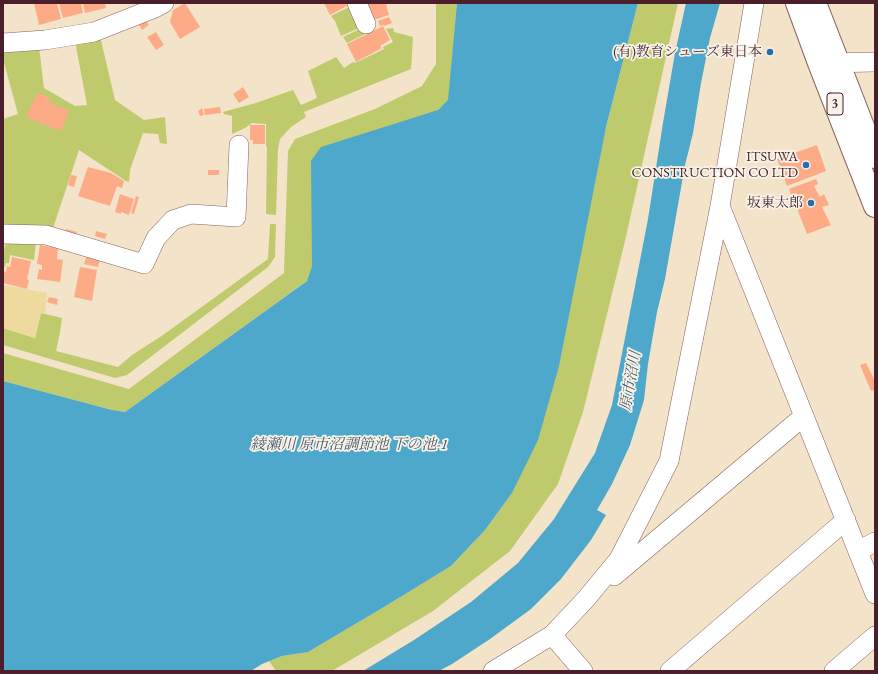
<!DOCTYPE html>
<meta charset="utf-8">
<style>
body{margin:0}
#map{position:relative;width:878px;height:674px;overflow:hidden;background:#f3e3c9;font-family:"EB Garamond",serif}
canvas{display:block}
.frame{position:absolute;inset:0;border:4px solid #4a1f2b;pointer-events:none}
</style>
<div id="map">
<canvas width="878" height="674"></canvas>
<div class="frame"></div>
</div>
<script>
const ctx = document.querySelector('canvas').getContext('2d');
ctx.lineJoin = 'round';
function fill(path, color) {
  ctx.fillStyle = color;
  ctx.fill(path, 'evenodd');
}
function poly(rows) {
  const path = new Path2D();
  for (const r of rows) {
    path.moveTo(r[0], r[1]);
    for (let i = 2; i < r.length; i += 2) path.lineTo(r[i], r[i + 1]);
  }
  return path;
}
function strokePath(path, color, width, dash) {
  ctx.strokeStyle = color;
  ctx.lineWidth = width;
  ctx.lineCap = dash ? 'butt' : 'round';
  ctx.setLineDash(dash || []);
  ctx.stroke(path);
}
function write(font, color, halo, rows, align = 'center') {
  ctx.font = font + ' "EB Garamond","Noto Serif JP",serif';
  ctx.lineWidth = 3.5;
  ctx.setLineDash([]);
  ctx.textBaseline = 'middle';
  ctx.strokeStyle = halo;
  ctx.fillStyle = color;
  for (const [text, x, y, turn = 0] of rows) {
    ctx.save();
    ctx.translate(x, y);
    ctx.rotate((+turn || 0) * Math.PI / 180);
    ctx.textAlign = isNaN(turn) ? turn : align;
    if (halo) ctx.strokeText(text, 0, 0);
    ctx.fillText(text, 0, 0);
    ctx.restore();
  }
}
fill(poly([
 [436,3,457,3,449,100,438,110,312,266,308,280,125,412,112,410,3,381,3,353,129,389,284,273,288,151,295,139,375,109,422,86,436,64],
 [638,3,678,3,625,241,583,412,558,484,510,551,433,611,332,671,276,671,269,661,282,656,308,652,384,607,451,566,485,530,512,493],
 [353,5,361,27,341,36,335,21,331,16],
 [364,27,367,33,347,43,343,37],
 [393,28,394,32,413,37,411,69,304,112,306,117,291,127,280,139,278,149,276,215,266,214,267,147,266,146,266,124,252,123,245,128,232,134,232,116,224,114,223,112,256,103,293,90,301,105,317,98,308,71,336,57,344,68,353,62,355,63,384,49,383,47,393,42,386,29],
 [100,36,115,100,144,120,165,117,167,144,160,143,158,134,143,133,130,170,129,182,126,181,79,150,52,231,3,227,3,119,18,114,3,59,3,50,39,47,44,88,75,106,87,105,75,41],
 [270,224,276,224,275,257,268,267,127,375,115,378,3,345,3,328,35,338,41,313,62,318,60,332,56,351,118,367,132,355,163,335,203,306,268,259],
 [6,241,36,242,34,260,10,255,9,263,6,263,5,267,3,266,3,255]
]), '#beca6c');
fill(poly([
 [3,285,47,293,45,314,41,313,35,338,3,328]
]), '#eeda9e');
fill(poly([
 [457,3,638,3,606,127,559,366,538,440,512,493,485,530,451,566,384,607,308,652,282,656,262,664,251,671,3,671,3,381,112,410,125,412,307,281,312,266,311,161,321,147,438,110,448,100],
 [686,3,720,3,710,38,701,83,693,133,685,165,665,279,657,312,648,364,644,400,630,445,612,484,597,510,606,515,591,540,561,579,531,609,490,639,452,664,439,671,363,671,414,640,471,602,518,563,554,519,595,453,612,405,648,219,663,123,675,53]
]), '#4da8cb');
fill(poly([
 [34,3,57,3,61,19,39,25],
 [59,3,81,3,83,13,63,18],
 [83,3,105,3,106,8,85,13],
 [185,3,200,27,180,39,170,22,173,10],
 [324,3,346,3,347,6,330,15],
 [364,3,389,3,386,4,389,15,370,21],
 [389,17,392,23,384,26,384,25,380,26,378,21],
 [146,21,149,25,142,30,139,25],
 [383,26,390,40,380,46,382,48,356,62,347,44],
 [156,32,164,45,156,50,147,37],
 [243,87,249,97,239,103,233,94],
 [37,93,50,98,49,102,69,111,61,131,26,117],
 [220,107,221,113,205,115,204,109],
 [202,108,204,115,200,116,198,111],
 [250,125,265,125,265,144,253,144,253,140,250,140],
 [817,145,826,171,787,186,777,159],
 [88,167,111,173,124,181,122,188,117,186,110,206,78,196],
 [208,170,219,170,219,175,208,175],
 [71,175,77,176,74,187,68,185],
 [816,179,818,184,814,186,820,197,824,194,829,205,822,207,831,225,807,234,794,201,799,199,796,193,791,195,789,189],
 [120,194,134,199,129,215,121,212,121,214,115,212],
 [136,196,139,197,134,214,131,213],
 [66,229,77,232,75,237,65,233],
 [96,231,107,234,105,239,95,236],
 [40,245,58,248,57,259,63,260,60,282,37,279,39,269,42,270,42,265,37,264],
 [87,255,100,259,98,267,84,264],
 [12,257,31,261,27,279,29,280,27,289,3,283,3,271,6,272,7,266,10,267],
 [80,267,97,270,92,301,74,297],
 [49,297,58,299,57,305,47,302],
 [866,363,875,381,875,390,871,391,860,365]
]), '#fdab87');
const minor = poly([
 [357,3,366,24],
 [3,43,45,40,94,32,155,8,164,3],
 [824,63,875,62],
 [720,206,875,594],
 [3,234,46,235,144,264,156,238,173,220,191,214,236,217,239,145],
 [858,551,875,542],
 [614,576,804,416],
 [552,635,583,671],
 [493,671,552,635,586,599,619,559,669,461,720,206,754,3],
 [670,671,846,520],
 [834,671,875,636]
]);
const major = poly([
 [797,3,819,63,875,206],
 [815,3,875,157]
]);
strokePath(minor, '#856462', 20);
strokePath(major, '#856462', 24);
strokePath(minor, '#fff', 19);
strokePath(major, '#fff', 22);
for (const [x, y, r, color] of [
 [770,52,4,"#1f6fb2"],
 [806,165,4,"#1f6fb2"],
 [811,203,4,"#1f6fb2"]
]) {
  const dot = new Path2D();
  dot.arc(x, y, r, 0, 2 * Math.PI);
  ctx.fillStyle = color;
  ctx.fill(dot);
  strokePath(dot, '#f7f3e8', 1.5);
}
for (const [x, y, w] of [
 [835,104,16]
]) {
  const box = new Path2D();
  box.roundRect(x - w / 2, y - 11, w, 22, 3);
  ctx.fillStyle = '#f7f3e8';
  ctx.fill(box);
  strokePath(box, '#4a1f2b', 1);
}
write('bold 13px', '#4a1f2b', null, [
 ["3",835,104]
]);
write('14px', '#4a1f2b', '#f7f3e8', [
 ["(有)教育シューズ東日本",762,52],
 ["ITSUWA",798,157],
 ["CONSTRUCTION CO LTD",798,173],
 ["坂東太郎",803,203]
], 'right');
write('italic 15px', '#4b566b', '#f7f3e8', [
 ["原市沼川",631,381,-80],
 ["綾瀬川 原市沼調節池 下の池-1",349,445]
]);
</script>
